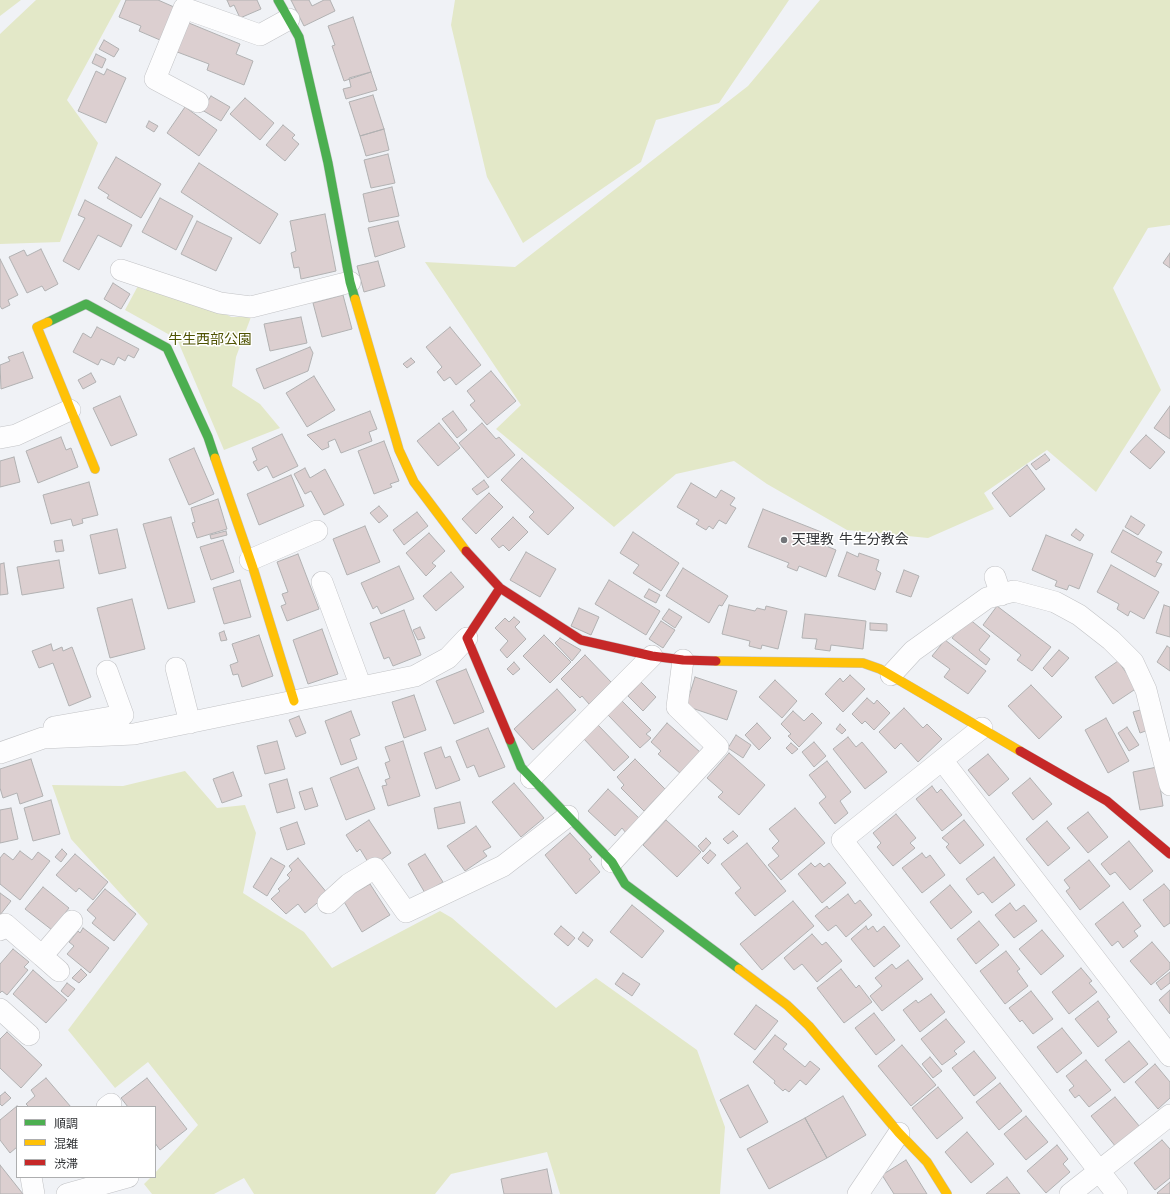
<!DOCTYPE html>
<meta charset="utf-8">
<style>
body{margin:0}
#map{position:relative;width:1170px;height:1194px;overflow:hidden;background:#f0f2f6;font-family:"Work Sans","Noto Sans JP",sans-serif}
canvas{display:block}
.legend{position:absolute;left:16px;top:1106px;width:140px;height:72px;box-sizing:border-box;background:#fff;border:1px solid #adaeaf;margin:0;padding:5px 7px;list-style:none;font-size:12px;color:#323437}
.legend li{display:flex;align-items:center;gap:8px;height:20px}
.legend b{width:20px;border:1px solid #adaeaf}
</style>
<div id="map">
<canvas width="1170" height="1194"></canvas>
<ul class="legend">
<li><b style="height:5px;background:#4caf50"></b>順調</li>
<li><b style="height:5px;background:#ffc107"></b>混雑</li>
<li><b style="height:5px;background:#c62828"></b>渋滞</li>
</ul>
</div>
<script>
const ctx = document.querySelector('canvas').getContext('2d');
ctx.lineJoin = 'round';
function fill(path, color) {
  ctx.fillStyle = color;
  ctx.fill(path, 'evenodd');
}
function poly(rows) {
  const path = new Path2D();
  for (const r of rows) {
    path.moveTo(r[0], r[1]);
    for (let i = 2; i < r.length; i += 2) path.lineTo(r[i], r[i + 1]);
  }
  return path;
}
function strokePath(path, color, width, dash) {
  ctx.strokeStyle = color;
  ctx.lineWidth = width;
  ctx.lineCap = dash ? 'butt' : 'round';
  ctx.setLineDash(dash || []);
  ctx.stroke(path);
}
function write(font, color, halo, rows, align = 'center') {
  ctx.font = font + ' "Work Sans","Noto Sans JP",sans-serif';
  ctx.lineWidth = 3;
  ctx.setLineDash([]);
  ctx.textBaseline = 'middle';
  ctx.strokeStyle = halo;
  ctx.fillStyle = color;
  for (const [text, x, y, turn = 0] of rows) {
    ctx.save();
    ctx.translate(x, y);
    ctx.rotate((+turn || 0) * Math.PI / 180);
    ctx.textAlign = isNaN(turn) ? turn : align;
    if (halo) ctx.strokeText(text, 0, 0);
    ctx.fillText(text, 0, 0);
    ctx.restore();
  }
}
fill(poly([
 [0,0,21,0,0,16],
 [36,0,121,0,67,100,98,143,60,242,0,244,0,34],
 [455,0,789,0,719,103,656,120,641,162,523,243,487,177,451,25],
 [820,0,1170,0,1170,225,1148,228,1113,288,1161,390,1096,492,1047,450,984,493,994,509,928,538,847,530,767,484,734,461,676,474,614,527,496,429,521,405,425,262,515,267,748,86],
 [139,284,217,309,231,317,251,317,236,357,232,386,260,404,280,428,224,450,177,339,125,310],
 [185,771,217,808,245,805,256,833,243,893,304,932,332,968,440,911,452,918,556,1008,596,978,697,1050,725,1127,720,1194,560,1194,547,1152,451,1174,435,1194,254,1194,244,1178,214,1194,152,1194,144,1184,151,1177,155,1177,155,1173,198,1125,148,1062,115,1088,68,1030,148,924,71,839,52,785,123,786]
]), '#e3e8c8');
const building = poly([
 [126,0,158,0,174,7,160,40,139,31,141,26,119,17,126,0],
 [227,0,257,0,261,9,240,18,234,5,230,7,227,0],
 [291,0,309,0,312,6,324,0,330,0,335,11,304,26,291,0],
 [353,17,371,72,344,81,332,46,335,45,328,26,353,17],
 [184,21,240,44,236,54,253,61,244,85,207,70,209,64,172,50,184,21],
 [104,40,119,49,114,57,99,49,104,40],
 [96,54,106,59,102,68,92,63,96,54],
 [107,69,126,78,106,123,78,111,96,71,104,75,107,69],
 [371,72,377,90,346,99,343,89,351,87,349,78,371,72],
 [373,95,384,129,360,136,349,102,373,95],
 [211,96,230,107,221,121,202,110,211,96],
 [245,98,274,123,260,140,230,114,245,98],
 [185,107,217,130,199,156,167,133,185,107],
 [149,121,158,126,154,132,146,127,149,121],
 [283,125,295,135,292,138,299,144,285,161,266,145,283,125],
 [384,129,389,150,366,156,360,136,384,129],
 [388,154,395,183,371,188,364,160,388,154],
 [116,157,161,184,141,218,107,198,109,195,98,188,116,157],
 [199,163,278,214,260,244,181,192,199,163],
 [392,187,399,216,369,222,363,194,392,187],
 [160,198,193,216,176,250,142,232,160,198],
 [85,200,132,225,121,247,98,235,79,270,63,261,85,218,78,215,85,200],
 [325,214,336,271,301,279,299,267,294,268,291,253,296,251,290,221,325,214],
 [197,221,232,238,216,271,181,254,197,221],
 [398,221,405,247,375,257,368,228,398,221],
 [41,249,58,284,45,291,42,286,27,293,9,257,24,250,27,256,41,249],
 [1170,253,1170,268,1163,263,1170,253],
 [0,259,18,295,8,300,10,305,2,309,0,306,0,259],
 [378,261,385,286,364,292,357,266,378,261],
 [113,283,130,294,121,309,104,299,113,283],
 [343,295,352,329,322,337,313,303,343,295],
 [301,317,307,343,270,351,264,324,301,317],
 [97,327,139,349,134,358,128,355,125,361,118,357,114,365,101,359,98,365,73,352,83,333,91,338,97,327],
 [450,327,481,365,456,385,450,377,444,381,437,372,442,367,426,347,450,327],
 [310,347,313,353,308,371,264,389,256,369,310,347],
 [23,352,33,378,1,389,0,365,10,361,8,357,23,352],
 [411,358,415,362,407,368,403,364,411,358],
 [491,371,516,401,487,425,470,405,475,401,467,391,491,371],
 [91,373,96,382,83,389,78,380,91,373],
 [314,376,335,410,307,427,286,393,314,376],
 [120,396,137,435,111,446,93,408,120,396],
 [1170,406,1170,439,1154,428,1170,406],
 [370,411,377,429,369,432,372,441,341,453,335,439,328,442,329,447,322,450,307,435,370,411],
 [453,411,467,430,457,438,442,419,453,411],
 [439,423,460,448,438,466,417,441,439,423],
 [482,423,496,439,499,437,515,455,488,478,459,443,482,423],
 [282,434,298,466,273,478,267,466,258,471,253,462,257,460,252,448,282,434],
 [1146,435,1165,452,1150,469,1130,452,1146,435],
 [61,437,66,450,71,448,78,467,38,483,26,451,61,437],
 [384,441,399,481,390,484,392,487,374,494,358,451,384,441],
 [194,448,214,494,189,505,169,459,194,448],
 [1045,454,1050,460,1036,470,1031,464,1045,454],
 [14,457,20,482,0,487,0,461,14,457],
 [522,458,574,508,548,535,529,517,534,512,501,480,522,458],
 [1027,465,1045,489,1010,517,992,493,1027,465],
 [305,468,310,478,325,469,344,505,324,515,311,491,305,494,294,474,305,468],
 [291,475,304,506,259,525,247,494,291,475],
 [484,480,489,487,477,495,472,489,484,480],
 [89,482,98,515,82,519,83,523,73,526,71,519,51,524,43,495,89,482],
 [691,483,716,498,721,490,735,498,730,505,736,508,726,524,719,520,713,529,709,526,706,530,696,524,699,520,677,507,691,483],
 [489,493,503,507,476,534,462,519,489,493],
 [218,499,227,529,197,538,192,523,195,522,191,508,218,499],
 [379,506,388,516,379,523,370,513,379,506],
 [763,509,829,535,824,545,836,550,826,577,799,566,797,571,787,567,789,563,748,547,763,509],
 [417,512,428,526,404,545,393,530,417,512],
 [1131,516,1145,525,1138,535,1125,527,1131,516],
 [171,517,195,602,168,609,143,524,171,517],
 [513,517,528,532,509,551,503,545,499,548,491,539,513,517],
 [365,526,380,562,347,575,333,539,365,526],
 [117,529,126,568,99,574,90,535,117,529],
 [1076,529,1084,535,1080,541,1071,535,1076,529],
 [1123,530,1162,552,1156,562,1162,564,1155,577,1111,552,1123,530],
 [226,531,227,535,211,539,210,535,226,531],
 [633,532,679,563,661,591,633,573,639,565,620,553,633,532],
 [429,533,445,551,432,563,436,566,426,576,406,553,429,533],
 [1046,535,1093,554,1079,589,1069,585,1067,590,1055,586,1057,581,1032,570,1046,535],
 [62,540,64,551,56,552,54,541,62,540],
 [223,540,234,572,211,580,200,547,223,540],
 [526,552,556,569,540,597,510,580,526,552],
 [847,552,858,557,859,553,879,560,876,570,881,573,875,590,838,576,847,552],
 [298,554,319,609,287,621,281,606,286,604,282,594,288,592,277,562,298,554],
 [59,560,64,588,22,595,17,567,59,560],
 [4,563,8,594,0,595,0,564,4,563],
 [1111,565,1159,592,1144,619,1130,611,1128,616,1117,609,1119,604,1097,592,1111,565],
 [399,566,414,599,381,614,377,606,373,609,361,583,399,566],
 [683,568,728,596,722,606,719,605,709,623,666,596,683,568],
 [904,570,919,576,911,597,896,592,904,570],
 [451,572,464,587,436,611,423,596,451,572],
 [240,580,251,617,224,624,213,588,240,580],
 [609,580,660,611,646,635,595,604,609,580],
 [649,589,660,595,656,603,644,597,649,589],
 [132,599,145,649,110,658,97,608,132,599],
 [729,605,755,611,757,608,765,610,766,606,787,611,778,649,762,645,761,649,749,646,750,641,722,634,729,605],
 [1164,605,1170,607,1170,637,1156,633,1164,605],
 [997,606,1051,647,1032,671,1017,660,1021,655,983,625,997,606],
 [579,608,599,617,591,635,571,626,579,608],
 [669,609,682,617,675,628,662,619,669,609],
 [404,610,421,655,393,666,389,657,384,659,370,623,404,610],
 [805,614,866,621,863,649,831,645,830,651,815,649,817,639,802,638,805,614],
 [514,617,520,622,515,627,526,639,507,658,500,650,508,641,495,628,505,618,509,622,514,617],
 [968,618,990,636,979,650,990,659,986,665,952,638,968,618],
 [661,621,675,630,663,648,649,639,661,621],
 [870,623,887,624,887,631,870,630,870,623],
 [420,627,425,638,418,640,413,630,420,627],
 [322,629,338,674,308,684,293,640,322,629],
 [224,631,227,640,221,641,219,633,224,631],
 [259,635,273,676,242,687,238,674,233,675,230,665,238,662,232,644,259,635],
 [544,635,571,662,550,683,523,656,544,635],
 [560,638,581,650,572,661,555,643,560,638],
 [945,640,986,671,968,694,944,677,950,669,932,656,945,640],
 [51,644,53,651,62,647,63,651,72,647,91,697,69,706,53,663,39,668,32,651,51,644],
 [1167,646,1170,648,1170,671,1157,662,1167,646],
 [1059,650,1069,658,1052,677,1043,668,1059,650],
 [585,655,611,682,589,704,582,696,580,698,561,679,585,655],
 [1118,661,1137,688,1113,704,1095,677,1118,661],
 [514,662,520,669,513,675,507,669,514,662],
 [466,669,484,712,454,724,436,681,466,669],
 [850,675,865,689,843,712,825,694,840,678,843,682,850,675],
 [695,677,737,691,727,720,686,706,695,677],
 [775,680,797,701,782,718,759,697,775,680],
 [641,682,656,697,643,711,628,696,641,682],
 [1031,685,1062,717,1039,739,1008,706,1031,685],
 [557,689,576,710,533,750,514,729,557,689],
 [414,695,426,730,404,738,392,702,414,695],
 [867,698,874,704,877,700,890,713,874,730,865,721,862,724,852,714,867,698],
 [622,701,651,730,646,734,651,738,640,748,608,715,622,701],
 [904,708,923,728,927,724,942,739,918,762,901,743,895,749,879,732,904,708],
 [1144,709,1151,729,1140,733,1133,712,1144,709],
 [351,711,360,735,350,739,357,759,341,765,325,721,351,711],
 [793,711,804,721,812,713,822,723,799,747,788,736,791,734,781,724,793,711],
 [299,716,306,733,296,737,289,720,299,716],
 [1106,718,1129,761,1108,773,1085,730,1106,718],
 [667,723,700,752,681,774,658,754,661,751,651,742,667,723],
 [757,723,771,738,759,750,745,735,757,723],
 [597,724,629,757,614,771,583,738,597,724],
 [840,724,846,730,842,734,836,729,840,724],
 [1127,727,1139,745,1129,751,1118,733,1127,727],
 [488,728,505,767,479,777,474,765,467,768,456,741,488,728],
 [736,735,751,745,743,758,728,748,736,735],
 [848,737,856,747,862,742,887,772,865,789,833,749,848,737],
 [277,741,285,769,265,774,257,746,277,741],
 [403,741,420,796,388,806,382,786,387,785,385,780,390,778,385,763,390,761,385,747,403,741],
 [814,742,826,756,814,767,802,752,814,742],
 [791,743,798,749,792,754,786,748,791,743],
 [441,747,445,758,450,756,460,780,436,789,424,753,441,747],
 [729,753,765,785,739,815,718,797,723,792,707,778,729,753],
 [988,754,1009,779,989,796,968,770,988,754],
 [31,759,43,796,20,804,17,793,3,798,0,788,0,769,31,759],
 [635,759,665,789,644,811,621,788,624,785,617,777,635,759],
 [827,761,851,792,840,801,848,813,835,824,819,803,826,797,809,775,827,761],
 [358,767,375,809,346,820,330,778,358,767],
 [1157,767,1163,806,1140,810,1133,772,1157,767],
 [233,772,242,796,222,803,213,779,233,772],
 [1030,778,1052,804,1033,820,1012,793,1030,778],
 [287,779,295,808,277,813,269,784,287,779],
 [514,783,544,818,521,837,492,802,514,783],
 [932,786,937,793,941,789,962,815,942,831,916,799,932,786],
 [312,788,318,806,305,810,299,792,312,788],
 [608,789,639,818,626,833,622,828,615,836,588,811,608,789],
 [51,800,60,834,33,841,24,808,51,800],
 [460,802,465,823,438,829,434,808,460,802],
 [11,808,18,839,0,843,0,810,11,808],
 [795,808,825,843,781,880,768,865,779,856,772,848,779,841,769,829,795,808],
 [1088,812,1108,837,1088,853,1067,828,1088,812],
 [896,814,916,838,910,843,915,848,893,866,877,847,881,843,873,833,896,814],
 [369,820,391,853,371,867,360,849,357,852,346,835,369,820],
 [666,820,701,852,677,877,643,845,666,820],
 [964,820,984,845,960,864,946,847,949,844,942,838,964,820],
 [1047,821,1070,848,1048,866,1026,839,1047,821],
 [297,822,305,844,287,850,280,828,297,822],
 [476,826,491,847,483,851,487,856,465,871,447,846,476,826],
 [733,831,738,836,728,844,723,839,733,831],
 [570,833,592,857,589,859,600,872,576,894,545,855,570,833],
 [706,838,711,843,703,852,698,846,706,838],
 [1129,841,1153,871,1130,890,1115,872,1110,875,1101,864,1129,841],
 [747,843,786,891,755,916,735,893,741,888,721,864,747,843],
 [62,849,67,854,61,862,55,857,62,849],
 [710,850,716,855,708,864,702,858,710,850],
 [20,851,32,860,38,852,50,861,20,900,0,884,0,858,4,853,13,860,20,851],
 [922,853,926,858,930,855,945,875,922,893,902,868,922,853],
 [75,854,108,882,93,900,79,888,76,892,56,875,75,854],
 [425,854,443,882,425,893,408,864,425,854],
 [994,857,1015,885,992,903,983,892,978,895,966,879,994,857],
 [271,858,285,866,267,896,253,887,271,858],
 [298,858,328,894,305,913,298,904,286,914,271,899,280,891,278,889,290,878,287,875,292,870,289,866,298,858],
 [1089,860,1110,886,1080,910,1066,891,1070,888,1064,880,1089,860],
 [811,863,815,867,820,863,824,867,829,863,846,883,822,903,798,874,811,863],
 [370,884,390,915,362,932,343,900,370,884],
 [1164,884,1170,891,1170,923,1164,927,1143,900,1164,884],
 [950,885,972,912,951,929,930,902,950,885],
 [43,887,69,908,52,930,25,909,43,887],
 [105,889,136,914,114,941,92,923,96,918,87,910,105,889],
 [0,893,11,901,0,915,0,893],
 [848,894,855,904,860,900,872,915,846,937,836,925,828,931,815,916,827,906,829,909,848,894],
 [793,901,814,926,762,970,740,944,793,901],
 [1123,902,1141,926,1134,931,1138,936,1123,948,1118,941,1112,946,1095,924,1123,902],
 [1010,903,1016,911,1024,905,1037,921,1014,938,995,915,1010,903],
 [632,905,664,931,642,958,610,932,632,905],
 [979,921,999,945,976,964,957,939,979,921],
 [561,926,575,938,568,946,554,934,561,926],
 [866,926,868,930,873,926,877,932,884,926,900,946,874,967,851,939,866,926],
 [83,928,109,948,90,973,67,954,74,946,69,942,78,931,80,933,83,928],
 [1042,930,1064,956,1041,975,1019,949,1042,930],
 [583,932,593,940,588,947,578,939,583,932],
 [812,934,822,945,826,942,842,961,817,982,802,964,794,970,784,958,812,934],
 [1152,942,1170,963,1170,969,1151,985,1130,961,1152,942],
 [13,949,29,962,24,967,28,970,7,995,2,991,0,993,0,964,13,949],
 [1006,951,1020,969,1017,971,1028,986,1005,1004,980,971,1006,951],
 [908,960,923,979,882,1011,870,996,882,986,875,978,892,964,896,969,908,960],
 [1081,968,1092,981,1089,983,1097,992,1069,1014,1052,992,1081,968],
 [81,969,87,975,79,983,72,978,81,969],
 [841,969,856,988,859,985,872,1002,844,1023,817,988,841,969],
 [33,970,67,1000,46,1023,13,994,33,970],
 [1170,972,1170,983,1161,990,1156,983,1170,972],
 [623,973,640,984,632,996,615,984,623,973],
 [67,983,75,989,68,997,61,991,67,983],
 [1170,990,1170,1014,1159,1000,1170,990],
 [1031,991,1053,1019,1033,1034,1022,1020,1020,1022,1009,1008,1031,991],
 [931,994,945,1012,920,1032,903,1010,916,1000,918,1003,931,994],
 [1098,1001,1110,1017,1107,1019,1117,1032,1098,1047,1075,1019,1098,1001],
 [756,1005,778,1021,755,1050,734,1034,756,1005],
 [874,1013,895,1040,876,1055,855,1028,874,1013],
 [946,1019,965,1042,954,1051,957,1054,942,1065,921,1039,946,1019],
 [1062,1028,1082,1053,1057,1073,1037,1047,1062,1028],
 [7,1032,42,1065,21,1088,0,1068,0,1039,7,1032],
 [775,1035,787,1044,783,1049,805,1067,810,1061,820,1069,806,1085,800,1080,789,1092,785,1089,783,1091,774,1083,775,1081,753,1062,775,1035],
 [1129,1041,1148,1064,1124,1083,1105,1060,1129,1041],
 [902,1045,936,1085,911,1106,878,1066,902,1045],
 [974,1051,996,1078,974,1096,952,1068,974,1051],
 [930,1057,942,1071,933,1078,922,1064,930,1057],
 [1086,1060,1111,1090,1089,1107,1079,1095,1075,1098,1069,1090,1074,1086,1066,1076,1086,1060],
 [1155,1064,1170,1082,1170,1098,1158,1109,1135,1082,1155,1064],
 [46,1078,71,1107,29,1107,26,1104,35,1096,31,1090,46,1078],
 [147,1078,187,1129,160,1150,155,1143,155,1107,128,1107,121,1098,147,1078],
 [1000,1083,1022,1111,999,1130,976,1102,1000,1083],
 [748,1085,768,1122,740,1138,720,1100,748,1085],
 [938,1087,963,1118,937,1139,912,1108,938,1087],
 [5,1092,11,1098,2,1106,0,1104,0,1096,5,1092],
 [843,1096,866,1135,827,1158,805,1118,843,1096],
 [1115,1097,1140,1127,1116,1147,1091,1116,1115,1097],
 [17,1106,17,1147,10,1153,0,1140,0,1120,17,1106],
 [1026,1116,1048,1142,1026,1160,1004,1134,1026,1116],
 [805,1118,827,1158,769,1189,747,1149,805,1118],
 [967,1132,994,1164,971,1183,945,1152,967,1132],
 [1162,1140,1170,1149,1170,1178,1155,1190,1134,1163,1162,1140],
 [1057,1145,1068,1159,1063,1164,1070,1172,1046,1193,1027,1171,1057,1145],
 [906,1160,927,1194,894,1194,882,1175,906,1160],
 [0,1165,23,1194,0,1194,0,1165],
 [547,1169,552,1194,504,1194,501,1179,547,1169],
 [1007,1177,1020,1194,986,1194,1007,1177],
 [1170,1182,1170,1194,1158,1194,1157,1193,1170,1182]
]);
fill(building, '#dccfd0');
strokePath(building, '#b1b1b2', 1);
const street = poly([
 [198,102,155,79,184,8,260,35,289,19],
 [121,270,220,303,251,307,350,282],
 [0,438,16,435,70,410],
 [250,560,317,531],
 [995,577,1001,595],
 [322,582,361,687],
 [176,668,190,723],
 [891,675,913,651,987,598,1014,591,1055,602,1079,615,1111,640,1133,662,1146,690,1170,785],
 [54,727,123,715,107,671],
 [982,728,842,840,1117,1194],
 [0,753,43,738,134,734,415,676,448,658,467,638],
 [942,760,1170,1056],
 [531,778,652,656],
 [612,862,718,747,677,707,683,660],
 [328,903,349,884,375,868,406,912,503,866,568,816],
 [0,930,5,924,42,956,72,921],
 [42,956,59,971],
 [0,1009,29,1035],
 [107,1107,111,1104],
 [31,1177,34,1194],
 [67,1194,128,1177],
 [858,1194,899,1133],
 [1070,1194,1170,1115]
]);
const fast = poly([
 [278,0,299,37,328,163,350,282,355,299],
 [48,322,86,304,167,348,208,437,215,458],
 [510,740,521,767,612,862,625,884,739,969]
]);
const slow = poly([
 [355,299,399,450,414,482,466,551],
 [48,322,37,327,95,469],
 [215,458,253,568,294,701],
 [716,661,863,663,880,669,1020,751],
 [739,969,787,1005,809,1026,899,1133,927,1162,947,1194]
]);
const jam = poly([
 [466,551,500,588,581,640,652,656,683,660,716,661],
 [500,588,467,638,510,740],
 [1020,751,1107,801,1170,854]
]);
strokePath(street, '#c2c3c6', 22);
strokePath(fast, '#c2c3c6', 10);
strokePath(slow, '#c2c3c6', 10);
strokePath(jam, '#c2c3c6', 10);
strokePath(street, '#fdfdfe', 21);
strokePath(fast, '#4caf50', 9);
strokePath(slow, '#ffc107', 9);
strokePath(jam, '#c62828', 9);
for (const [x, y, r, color] of [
 [784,540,4,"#74767a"]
]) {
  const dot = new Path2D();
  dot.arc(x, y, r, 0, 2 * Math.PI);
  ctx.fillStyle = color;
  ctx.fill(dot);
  strokePath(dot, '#fff', 1.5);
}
write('14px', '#4e5200', '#fff', [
 ["牛生西部公園",210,340]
]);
write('14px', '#323437', '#fff', [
 ["天理教 牛生分教会",792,540]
], 'left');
</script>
